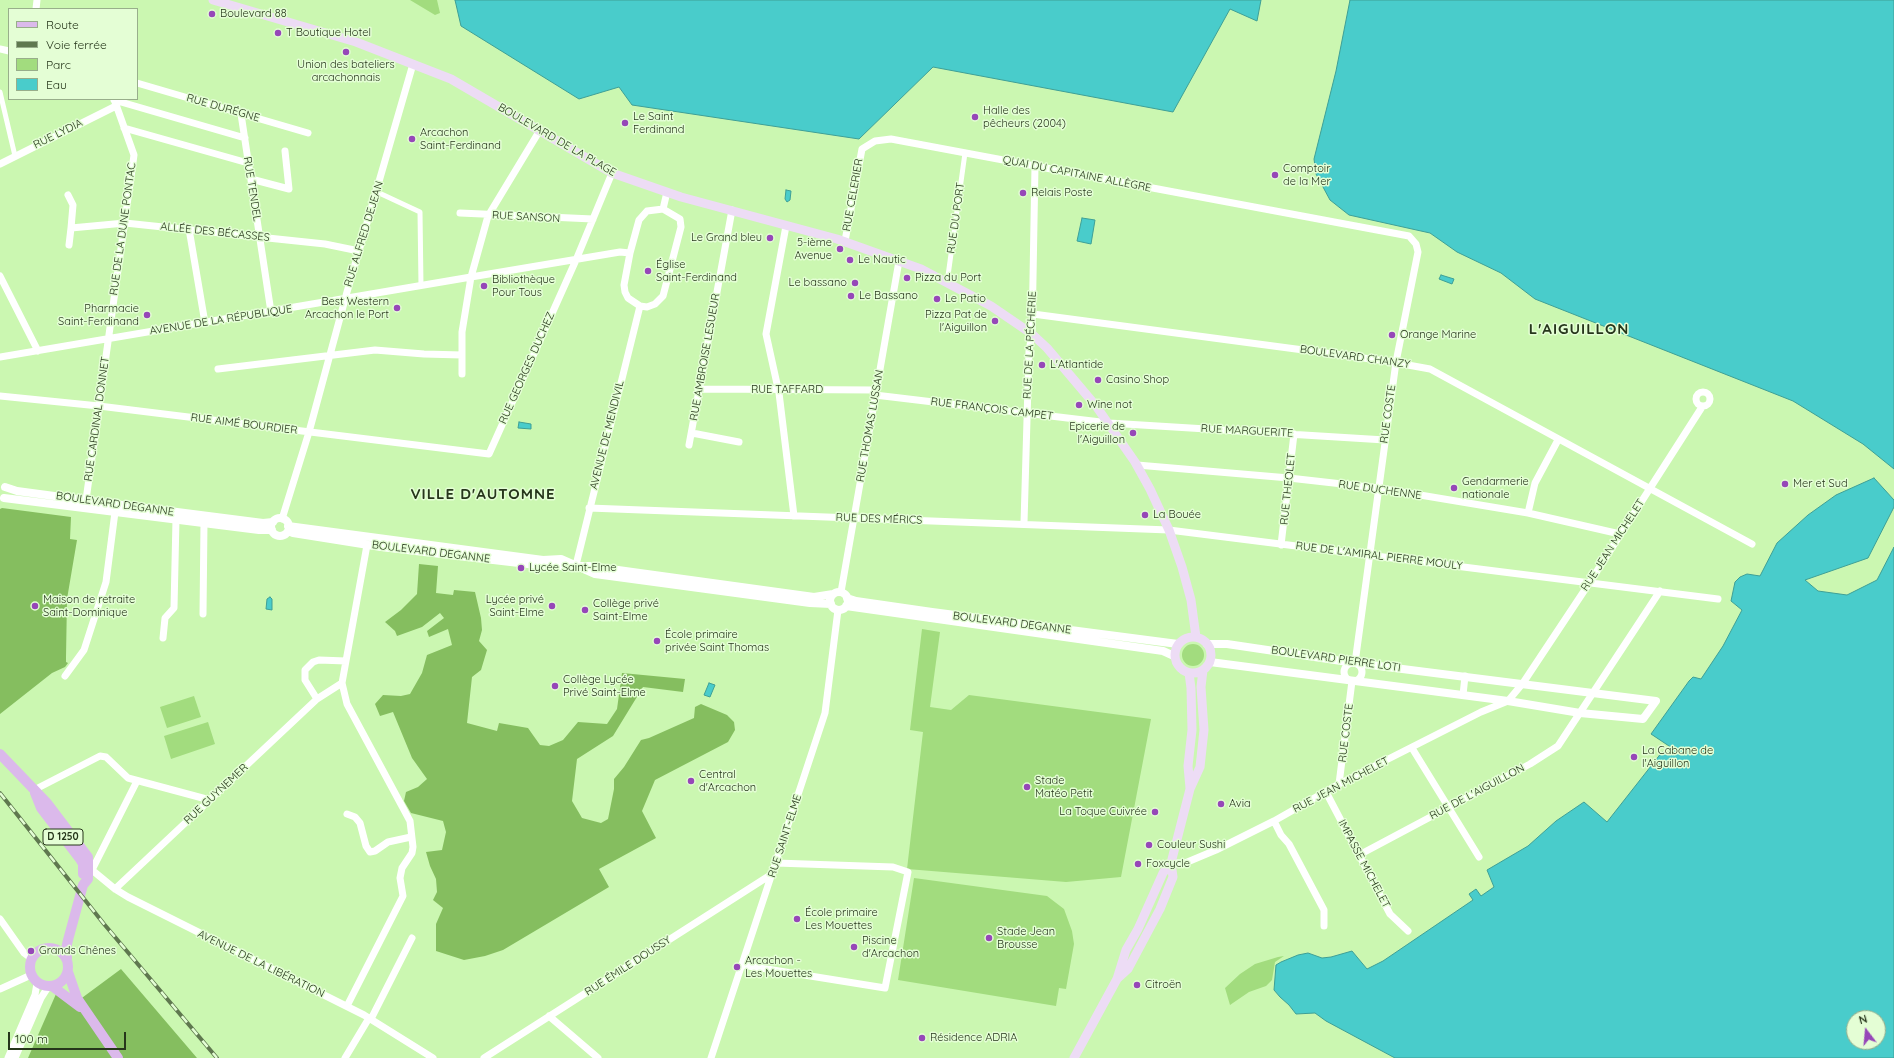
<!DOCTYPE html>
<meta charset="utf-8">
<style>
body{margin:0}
#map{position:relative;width:1894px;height:1058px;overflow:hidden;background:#cbf7b1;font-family:Quicksand,sans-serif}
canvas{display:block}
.legend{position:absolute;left:8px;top:8px;width:130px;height:92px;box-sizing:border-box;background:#e4fed5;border:1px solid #98ae8b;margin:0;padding:5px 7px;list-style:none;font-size:12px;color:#26361b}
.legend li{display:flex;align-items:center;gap:8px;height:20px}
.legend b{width:20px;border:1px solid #98ae8b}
.north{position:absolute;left:1846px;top:1010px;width:40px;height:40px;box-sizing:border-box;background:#e4fed5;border:1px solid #98ae8b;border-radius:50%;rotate:344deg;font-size:11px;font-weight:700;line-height:16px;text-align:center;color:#26361b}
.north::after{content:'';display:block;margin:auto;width:14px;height:18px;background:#9647b8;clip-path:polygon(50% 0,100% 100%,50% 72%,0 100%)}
.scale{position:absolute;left:8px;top:1032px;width:118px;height:18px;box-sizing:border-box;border:2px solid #26361b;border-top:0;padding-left:5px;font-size:12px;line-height:14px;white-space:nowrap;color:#26361b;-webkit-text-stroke:3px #e4fed5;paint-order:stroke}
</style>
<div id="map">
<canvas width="1894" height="1058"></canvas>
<ul class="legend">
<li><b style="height:5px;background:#dbb9eb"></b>Route</li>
<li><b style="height:5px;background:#5f784f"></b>Voie ferrée</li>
<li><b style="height:11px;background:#a2dc7e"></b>Parc</li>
<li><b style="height:11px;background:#49cccb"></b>Eau</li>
</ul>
<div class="north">N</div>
<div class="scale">100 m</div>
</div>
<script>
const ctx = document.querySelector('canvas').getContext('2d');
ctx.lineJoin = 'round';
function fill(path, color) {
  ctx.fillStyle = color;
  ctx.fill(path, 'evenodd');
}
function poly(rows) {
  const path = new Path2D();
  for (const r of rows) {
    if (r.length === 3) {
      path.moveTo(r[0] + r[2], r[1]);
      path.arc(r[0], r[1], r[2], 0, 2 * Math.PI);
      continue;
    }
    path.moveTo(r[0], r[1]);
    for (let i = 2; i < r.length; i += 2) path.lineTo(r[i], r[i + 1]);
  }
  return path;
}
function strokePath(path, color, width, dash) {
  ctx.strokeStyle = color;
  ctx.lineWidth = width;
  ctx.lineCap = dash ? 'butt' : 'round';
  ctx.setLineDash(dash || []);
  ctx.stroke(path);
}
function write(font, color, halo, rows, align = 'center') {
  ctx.font = font + ' Quicksand,sans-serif';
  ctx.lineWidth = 3;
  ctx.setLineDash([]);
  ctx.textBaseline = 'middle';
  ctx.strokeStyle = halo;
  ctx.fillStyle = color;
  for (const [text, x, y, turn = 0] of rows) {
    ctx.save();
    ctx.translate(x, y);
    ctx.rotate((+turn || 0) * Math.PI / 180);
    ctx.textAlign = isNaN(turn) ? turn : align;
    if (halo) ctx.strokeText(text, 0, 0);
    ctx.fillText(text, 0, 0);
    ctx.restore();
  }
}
fill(poly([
 [410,0,437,0,440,13,435,15],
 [922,629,940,632,930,707,951,710,969,695,1151,719,1121,877,1066,882,907,869,923,732,910,730],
 [1193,655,11],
 [194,696,201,717,167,728,160,707],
 [208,722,215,744,171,759,164,736],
 [914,878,1047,896,1064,909,1072,931,1074,944,1066,989,1059,988,1056,1006,898,980],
 [1284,956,1275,962,1272,980,1266,986,1249,992,1230,1005,1225,988,1240,974,1255,964,1278,957]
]), '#a2dc7e');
fill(poly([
 [2,508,71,517,70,539,77,540,67,599,66,657,66,662,68,663,65,667,52,673,0,714,0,509],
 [419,564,438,566,436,593,453,595,454,590,475,592,481,618,482,630,479,641,487,650,481,670,472,677,467,723,497,731,499,723,528,728,540,745,549,746,563,740,578,722,607,724,617,709,622,673,685,679,683,692,643,687,613,736,577,759,572,801,582,818,601,823,608,819,614,789,614,779,624,767,641,740,649,738,694,718,695,707,701,704,727,715,734,722,735,730,728,742,655,780,642,811,656,838,599,869,609,887,503,950,485,956,464,960,436,951,436,924,443,908,433,900,437,892,436,879,430,866,426,852,442,850,446,832,443,821,411,813,404,801,406,792,418,787,427,779,412,758,393,712,380,716,375,704,383,695,401,696,410,694,422,673,427,655,452,645,448,629,429,637,427,631,444,618,440,613,422,627,397,636,395,631,385,622,401,610,417,594],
 [121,969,197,1058,28,1058,56,994,71,1006]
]), '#85be5f');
const water = poly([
 [455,0,1261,0,1257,21,1230,9,1173,112,933,67,859,139,632,105,619,87,579,99,461,26,455,0],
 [1350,0,1894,0,1894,469,1863,444,1793,401,1535,299,1501,273,1457,252,1430,233,1349,215,1330,200,1316,174,1314,159,1336,71,1350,0],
 [786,190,791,191,790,200,787,202,785,199,786,190],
 [1082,218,1095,220,1091,244,1077,241,1082,218],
 [1441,275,1454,279,1452,284,1439,279,1441,275],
 [519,422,531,424,531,429,518,428,519,422],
 [1874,478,1894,500,1894,507,1868,558,1805,580,1818,591,1847,595,1877,580,1894,547,1894,1058,1395,1058,1326,1021,1315,1013,1296,1014,1289,1005,1280,997,1274,990,1276,965,1281,962,1298,955,1308,953,1322,958,1331,957,1352,951,1367,969,1383,961,1473,900,1469,894,1476,889,1481,896,1494,887,1487,870,1528,846,1556,821,1584,802,1607,822,1662,752,1667,754,1672,748,1651,734,1689,681,1693,677,1701,679,1723,646,1742,610,1731,601,1735,582,1740,577,1747,574,1760,576,1777,543,1808,515,1836,495,1874,478],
 [1854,1018,1878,1018,1878,1042,1854,1042,1854,1018],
 [270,597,272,599,272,610,266,609,267,599,270,597],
 [709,683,715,685,710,697,704,695,709,683]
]);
fill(water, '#49cccb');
strokePath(water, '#3e9f96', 1);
strokePath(poly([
 [0,92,15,156],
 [377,192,420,212,421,286],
 [947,283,965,153]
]), '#fff', 5);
strokePath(poly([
 [36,9,37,0],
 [0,49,9,51],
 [137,83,308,133],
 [114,100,245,138],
 [241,114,271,312],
 [124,128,248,163],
 [0,164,116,106],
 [251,179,289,189,285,151],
 [68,195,73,205,71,228,125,223,325,244,359,251],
 [663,209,680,219,681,227,663,296,655,304,647,307,640,306,628,298,625,292,624,285,630,253,639,220,647,211,663,209],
 [663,209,667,192],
 [460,213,593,219],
 [786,226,766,334,779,393,794,516],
 [189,229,205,323],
 [845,241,862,149,875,141,891,139,1409,236,1416,244,1418,252,1396,362,1355,663],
 [69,245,71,228],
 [0,276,38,351],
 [1033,314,1386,361,1430,369,1752,544],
 [0,357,471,277,620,252,630,253],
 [218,369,375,350,424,354,462,355],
 [462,374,462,332,471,277,488,216,540,130],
 [698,389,876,390],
 [1703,399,7],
 [875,395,1109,423,1385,440],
 [0,396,99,406,489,454,576,260,612,173],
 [692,433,739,442],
 [689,445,732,210],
 [1137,465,1289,478,1378,488,1528,513,1620,534],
 [86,500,134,155,114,99],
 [589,508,1169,530,1718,599],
 [1528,513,1535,483,1558,440],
 [282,519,309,432,347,292,413,64],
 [1024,523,1029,351,1032,334,1035,166],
 [1281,545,1294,434],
 [576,565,640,306],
 [841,592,899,261],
 [203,614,204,523],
 [163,638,165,618,174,608,176,519],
 [1353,672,9],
 [65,676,84,650,106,582,115,512],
 [1463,695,1465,676],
 [317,699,305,680,305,670,313,662,319,660,346,661],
 [1412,748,1479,857],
 [1339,784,1352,681],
 [34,790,100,756,106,757,128,778,210,800],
 [1326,792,1390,914,1408,931],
 [347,814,355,817,360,823,366,846,370,852,375,851,388,842,411,837],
 [1274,821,1281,835,1289,844,1324,910,1324,926],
 [1359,855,1530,764,1558,746,1660,591],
 [1171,863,1185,863,1216,850,1274,821,1339,784,1481,712,1508,701,1523,683,1590,582,1702,407],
 [89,870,92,870,115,889,128,897,364,1015,433,1058],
 [92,870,137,781],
 [115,889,317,699,342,683],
 [0,919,24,953,32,959],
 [742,965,885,988,908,872,893,867,776,863],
 [0,989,31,975],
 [347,1006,403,896,400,878,402,868,412,853,413,847,410,821,347,704,342,683,367,545],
 [549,1016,598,1058],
 [371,1019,412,938],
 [8,1058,35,995,37,983],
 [15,1058,41,998,48,987],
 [345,1058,369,1018],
 [484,1058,772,874],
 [711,1058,825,713,838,610]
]), '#fff', 7);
strokePath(poly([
 [5,487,17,491,99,502,263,523,273,522],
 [4,498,259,530,272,530],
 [280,527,9],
 [288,526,543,560,561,559,595,574,810,603,831,604],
 [288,531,293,533,381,547,545,566,589,566,814,597,833,594],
 [839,601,9],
 [847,598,856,601,932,612,1178,644],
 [846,606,1163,651,1174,656],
 [1207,644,1227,644,1355,663,1656,701,1643,719,1580,713,1508,701,1210,662]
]), '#fff', 8);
strokePath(poly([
 [213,0,356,42,451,79,612,173,681,197,837,239,921,269,991,306,1032,334,1047,348,1096,406,1135,462,1150,489,1169,530,1182,567,1191,600,1196,637],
 [1193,655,18],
 [1189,673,1191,688,1192,730,1188,766,1190,788],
 [1117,979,1128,969,1160,909,1173,877,1171,863,1190,789,1200,767,1204,730,1201,687,1203,670],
 [1074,1058,1117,979,1126,950,1138,929,1163,873,1171,863]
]), '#eddcf5', 9);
strokePath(poly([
 [0,754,47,803,88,857,88,879,83,885,68,940,66,949,67,958],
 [35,793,41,808,80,859,83,864,83,874],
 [49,967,19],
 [68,972,77,998,118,1058],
 [52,986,80,1007]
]), '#dbb9eb', 10);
const rail = poly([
 [0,793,104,924,217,1058]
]);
strokePath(rail, '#5f784f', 4);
strokePath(rail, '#e4fed5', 2.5, [8]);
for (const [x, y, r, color] of [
 [212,14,4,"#9647b8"],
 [278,33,4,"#9647b8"],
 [346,52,4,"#9647b8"],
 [975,117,4,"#9647b8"],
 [625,123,4,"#9647b8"],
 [412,139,4,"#9647b8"],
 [1275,175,4,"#9647b8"],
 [1023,193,4,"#9647b8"],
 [770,238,4,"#9647b8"],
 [840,249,4,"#9647b8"],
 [850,260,4,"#9647b8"],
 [648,271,4,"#9647b8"],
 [907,278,4,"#9647b8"],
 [855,283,4,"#9647b8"],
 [484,286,4,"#9647b8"],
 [851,296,4,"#9647b8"],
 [937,299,4,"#9647b8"],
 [397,308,4,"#9647b8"],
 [147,315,4,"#9647b8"],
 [995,321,4,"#9647b8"],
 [1392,335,4,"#9647b8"],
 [1042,365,4,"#9647b8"],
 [1098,380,4,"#9647b8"],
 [1079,405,4,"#9647b8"],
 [1133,433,4,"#9647b8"],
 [1785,484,4,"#9647b8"],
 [1454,488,4,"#9647b8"],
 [1145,515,4,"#9647b8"],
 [521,568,4,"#9647b8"],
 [35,606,4,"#9647b8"],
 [552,606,4,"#9647b8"],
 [585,610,4,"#9647b8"],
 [657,641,4,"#9647b8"],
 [555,686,4,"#9647b8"],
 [1634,757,4,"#9647b8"],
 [691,781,4,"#9647b8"],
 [1027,787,4,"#9647b8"],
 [1221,804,4,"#9647b8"],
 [1155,812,4,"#9647b8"],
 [1149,845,4,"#9647b8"],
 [1138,864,4,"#9647b8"],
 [797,919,4,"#9647b8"],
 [989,938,4,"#9647b8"],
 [854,947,4,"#9647b8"],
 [31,951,4,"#9647b8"],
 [737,967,4,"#9647b8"],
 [1137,985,4,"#9647b8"],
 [922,1038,4,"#9647b8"]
]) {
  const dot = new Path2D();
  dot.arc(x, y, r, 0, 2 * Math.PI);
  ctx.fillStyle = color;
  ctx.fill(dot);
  strokePath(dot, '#e4fed5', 1.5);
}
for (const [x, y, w] of [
 [63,837,40]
]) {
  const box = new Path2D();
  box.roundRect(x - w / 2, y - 8, w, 16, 3);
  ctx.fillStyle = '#e4fed5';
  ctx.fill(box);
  strokePath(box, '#26361b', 1);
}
write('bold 10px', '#26361b', null, [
 ["D 1250",63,837]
]);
write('11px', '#26361b', '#e4fed5', [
 ["Boulevard 88",220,14],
 ["T Boutique Hotel",286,33],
 ["Union des bateliers",346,65,"center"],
 ["arcachonnais",346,78,"center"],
 ["Halle des",983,111],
 ["pêcheurs (2004)",983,124],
 ["Le Saint",633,117],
 ["Ferdinand",633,130],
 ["Arcachon",420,133],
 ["Saint-Ferdinand",420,146],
 ["Comptoir",1283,169],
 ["de la Mer",1283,182],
 ["Relais Poste",1031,193],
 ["Le Grand bleu",762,238,"right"],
 ["5-ième",832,243,"right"],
 ["Avenue",832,256,"right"],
 ["Le Nautic",858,260],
 ["Église",656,265],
 ["Saint-Ferdinand",656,278],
 ["Pizza du Port",915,278],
 ["Bibliothèque",492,280],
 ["Pour Tous",492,293],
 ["Le bassano",847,283,"right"],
 ["Le Bassano",859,296],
 ["Le Patio",945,299],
 ["Best Western",389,302,"right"],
 ["Arcachon le Port",389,315,"right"],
 ["Pharmacie",139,309,"right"],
 ["Saint-Ferdinand",139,322,"right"],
 ["Pizza Pat de",987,315,"right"],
 ["l'Aiguillon",987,328,"right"],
 ["Orange Marine",1400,335],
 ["L'Atlantide",1050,365],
 ["Casino Shop",1106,380],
 ["Wine not",1087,405],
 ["Epicerie de",1125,427,"right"],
 ["l'Aiguillon",1125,440,"right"],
 ["Gendarmerie",1462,482],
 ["nationale",1462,495],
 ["Mer et Sud",1793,484],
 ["La Bouée",1153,515],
 ["Lycée Saint-Elme",529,568],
 ["Maison de retraite",43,600],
 ["Saint-Dominique",43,613],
 ["Lycée privé",544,600,"right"],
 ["Saint-Elme",544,613,"right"],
 ["Collège privé",593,604],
 ["Saint-Elme",593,617],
 ["École primaire",665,635],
 ["privée Saint Thomas",665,648],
 ["Collège Lycée",563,680],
 ["Privé Saint-Elme",563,693],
 ["La Cabane de",1642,751],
 ["l'Aiguillon",1642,764],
 ["Central",699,775],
 ["d'Arcachon",699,788],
 ["Stade",1035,781],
 ["Matéo Petit",1035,794],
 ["Avia",1229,804],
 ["La Toque Cuivrée",1147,812,"right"],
 ["Couleur Sushi",1157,845],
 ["Foxcycle",1146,864],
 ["École primaire",805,913],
 ["Les Mouettes",805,926],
 ["Stade Jean",997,932],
 ["Brousse",997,945],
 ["Piscine",862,941],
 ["d'Arcachon",862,954],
 ["Grands Chênes",39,951],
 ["Arcachon -",745,961],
 ["Les Mouettes",745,974],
 ["Citroën",1145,985],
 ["Résidence ADRIA",930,1038]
], 'left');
write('11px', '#26361b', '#e4fed5', [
 ["RUE DURÉGNE",223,108,16],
 ["RUE LYDIA",58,134,-26],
 ["BOULEVARD DE LA PLAGE",557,140,30],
 ["QUAI DU CAPITAINE ALLÈGRE",1077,174,11],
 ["RUE TENDEL",252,189,81],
 ["RUE CELERIER",853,195,-80],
 ["RUE SANSON",526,217,3],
 ["RUE DU PORT",956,218,-82],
 ["RUE DE LA DUNE PONTAC",123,229,-82],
 ["ALLÉE DES BÉCASSES",215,232,6],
 ["RUE ALFRED DEJEAN",364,234,-73],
 ["AVENUE DE LA RÉPUBLIQUE",221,320,-9],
 ["RUE DE LA PÉCHERIE",1030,345,-87],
 ["RUE AMBROISE LESUEUR",705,357,-80],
 ["BOULEVARD CHANZY",1355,357,8],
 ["RUE GEORGES DUCHEZ",527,368,-66],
 ["RUE TAFFARD",787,390],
 ["RUE FRANÇOIS CAMPET",992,409,7],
 ["RUE COSTE",1388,414,-82],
 ["RUE CARDINAL DONNET",97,419,-82],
 ["RUE AIMÉ BOURDIER",244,424,7],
 ["RUE THOMAS LUSSAN",870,426,-80],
 ["RUE MARGUERITE",1247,431,3],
 ["AVENUE DE MENDIVIL",607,435,-76],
 ["RUE THEOLET",1288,489,-84],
 ["RUE DUCHENNE",1380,490,8],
 ["BOULEVARD DEGANNE",115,504,8],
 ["RUE DES MÉRICS",879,519,2],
 ["RUE JEAN MICHELET",1613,545,-57],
 ["BOULEVARD DEGANNE",431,552,7],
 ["RUE DE L'AMIRAL PIERRE MOULY",1379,556,7],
 ["BOULEVARD DEGANNE",1012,623,7],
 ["BOULEVARD PIERRE LOTI",1336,659,8],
 ["RUE COSTE",1346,733,-83],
 ["RUE JEAN MICHELET",1341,785,-28],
 ["RUE DE L'AIGUILLON",1477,792,-28],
 ["RUE GUYNEMER",216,794,-43],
 ["RUE SAINT-ELME",785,836,-72],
 ["IMPASSE MICHELET",1364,864,62],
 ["AVENUE DE LA LIBÉRATION",261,964,26],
 ["RUE ÉMILE DOUSSY",628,966,-33]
]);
ctx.letterSpacing = '1px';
write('bold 15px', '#26361b', '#e4fed5', [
 ["L'AIGUILLON",1579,329],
 ["VILLE D'AUTOMNE",483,494]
]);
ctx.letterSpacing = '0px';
</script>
